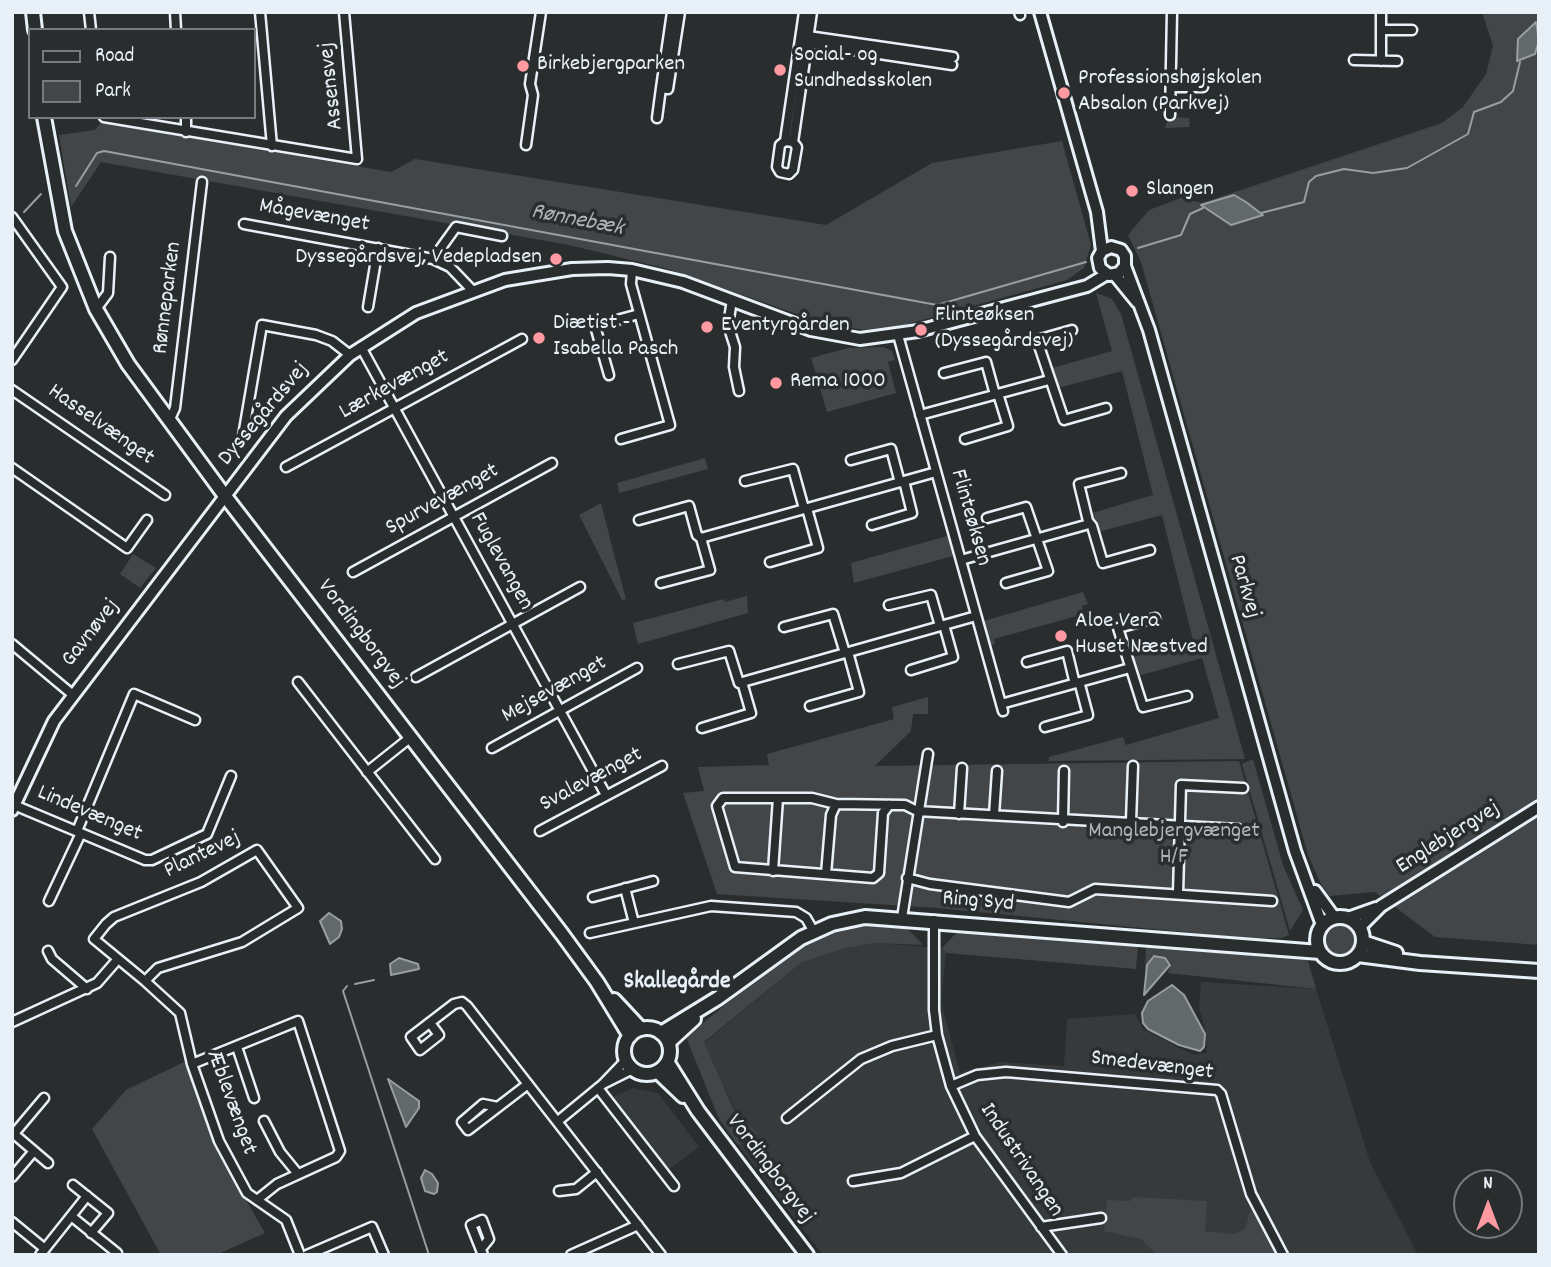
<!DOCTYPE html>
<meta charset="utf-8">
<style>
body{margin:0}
#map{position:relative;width:1551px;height:1267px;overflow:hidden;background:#2a2d2e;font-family:Dekko,sans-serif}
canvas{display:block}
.frame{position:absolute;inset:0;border:14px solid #e8f1f8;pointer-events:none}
.legend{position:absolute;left:28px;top:28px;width:228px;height:91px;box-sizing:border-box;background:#2a2d2e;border:2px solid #767b7f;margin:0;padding:9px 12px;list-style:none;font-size:21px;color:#e8f1f8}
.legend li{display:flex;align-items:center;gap:14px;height:35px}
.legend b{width:35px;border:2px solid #767b7f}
.north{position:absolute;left:1453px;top:1169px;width:70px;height:70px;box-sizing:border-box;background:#2a2d2e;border:2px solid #767b7f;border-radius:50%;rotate:0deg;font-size:19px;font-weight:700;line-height:28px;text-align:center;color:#e8f1f8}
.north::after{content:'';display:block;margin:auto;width:24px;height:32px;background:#ff9aa2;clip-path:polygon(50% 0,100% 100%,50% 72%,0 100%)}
</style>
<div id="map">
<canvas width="1551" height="1267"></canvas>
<div class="frame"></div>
<ul class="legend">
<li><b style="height:9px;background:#2a2d2e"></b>Road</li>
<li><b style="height:19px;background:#424648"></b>Park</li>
</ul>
<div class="north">N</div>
</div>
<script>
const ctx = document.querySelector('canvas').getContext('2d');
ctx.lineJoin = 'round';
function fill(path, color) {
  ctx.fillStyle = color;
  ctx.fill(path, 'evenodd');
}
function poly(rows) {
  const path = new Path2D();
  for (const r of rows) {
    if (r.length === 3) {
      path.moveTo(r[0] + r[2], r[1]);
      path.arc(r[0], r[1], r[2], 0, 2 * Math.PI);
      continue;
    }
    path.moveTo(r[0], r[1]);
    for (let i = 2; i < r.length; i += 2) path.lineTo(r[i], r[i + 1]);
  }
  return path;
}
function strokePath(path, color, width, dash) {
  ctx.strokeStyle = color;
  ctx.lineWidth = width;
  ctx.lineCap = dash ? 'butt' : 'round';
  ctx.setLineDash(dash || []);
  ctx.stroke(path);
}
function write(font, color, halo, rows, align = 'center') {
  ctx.font = font + ' Dekko,sans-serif';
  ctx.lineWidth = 7;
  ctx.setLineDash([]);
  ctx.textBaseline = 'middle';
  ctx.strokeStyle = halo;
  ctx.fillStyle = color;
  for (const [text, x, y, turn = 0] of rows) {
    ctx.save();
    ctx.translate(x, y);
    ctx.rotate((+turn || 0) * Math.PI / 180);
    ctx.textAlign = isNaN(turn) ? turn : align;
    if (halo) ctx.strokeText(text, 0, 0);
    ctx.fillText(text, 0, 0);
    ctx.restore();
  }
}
fill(poly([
 [875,943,942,948,946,953,941,1002,960,1073,1000,1062,1064,1066,1067,1019,1135,1014,1143,1029,1193,1055,1207,1053,1206,1033,1199,1007,1201,982,1316,989,1370,1162,1418,1255,823,1255,738,1145,758,1134,734,1108,704,1043,801,963,842,949],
 [632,1088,658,1093,699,1147,668,1170,612,1098]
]), '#363a3b');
fill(poly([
 [1482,12,1539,12,1539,945,1435,937,1375,892,1329,896,1320,882,1308,855,1141,262,1128,235,1149,210,1181,198,1202,203,1442,123,1463,107,1486,74,1493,46],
 [1169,117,1189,118,1190,127,1165,128],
 [101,122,391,172,415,159,826,225,932,163,1062,141,1091,245,1084,268,1067,280,904,325,863,330,817,321,668,269,569,245,101,162,71,207,59,135,95,130],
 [1096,293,1112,299,1121,314,1245,759,1049,761,1049,757,1123,737,1126,745,1219,718,1202,658,1138,676,1130,658,1193,640,1162,515,1098,532,1089,514,1153,495,1122,371,1058,388,1049,369,1112,351],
 [883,347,892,351,895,360,888,362,896,393,827,412,811,358,848,348],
 [705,458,708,469,619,493,617,483],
 [601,503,616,562,626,599,622,600,579,515],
 [947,536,953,556,854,583,851,563],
 [133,554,156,568,140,588,120,574],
 [1083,592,1088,604,1082,606,1084,614,994,639,995,644,991,645,984,621],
 [747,596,748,613,638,644,633,623,724,599,725,602],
 [928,697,928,714,913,714,911,731,875,766,1239,761,1289,935,1281,938,1245,938,937,908,717,894,683,793,704,791,698,767,769,765,767,754,894,719,892,707],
 [1253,759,1283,865,1303,910,1290,931,1242,764],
 [871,925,906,927,923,945,875,943,842,949,801,963,704,1042,733,1108,758,1134,738,1145,719,1119,686,1037,787,954,830,932],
 [1341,941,15],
 [958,931,1138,945,1136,969,946,953,942,948],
 [1146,945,1276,955,1306,954,1316,989,1168,973,1171,963,1160,955,1152,956,1145,970],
 [186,1061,214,1145,265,1233,216,1255,161,1255,92,1129,126,1090],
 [1134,1197,1207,1201,1205,1231,1235,1234,1246,1228,1249,1213,1255,1209,1280,1255,1157,1255,1141,1239,1104,1231,1107,1200,1130,1201]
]), '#424648');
const water = poly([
 [1536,22,1539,41,1535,54,1517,61,1518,39,1536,22],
 [1234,195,1246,202,1263,215,1231,225,1201,205,1234,195],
 [329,913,341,921,342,929,339,937,330,944,320,921,329,913],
 [1154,956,1165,958,1170,965,1144,995,1147,965,1154,956],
 [399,958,418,964,419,969,391,975,390,964,399,958],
 [1172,985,1184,995,1205,1034,1204,1047,1200,1051,1179,1045,1148,1029,1143,1023,1142,1013,1148,1001,1172,985],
 [388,1079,419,1101,419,1108,406,1127,388,1079],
 [425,1170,432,1174,438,1183,437,1192,434,1194,425,1191,421,1178,425,1170]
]);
fill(water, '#63686b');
strokePath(water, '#989fa3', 2);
strokePath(poly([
 [76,186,97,153,104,151,937,305,1086,262],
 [24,212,41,194],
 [1261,213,1304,202,1309,182,1316,176,1344,169,1373,173,1407,168,1468,134,1474,112,1501,102,1513,91,1520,62],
 [1138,248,1181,235,1190,214,1203,208],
 [355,984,374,980],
 [347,986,343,991,429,1255]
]), '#989fa3', 2);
const minor = poly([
 [89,12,91,30],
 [175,12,176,30],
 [260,12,272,146],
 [1019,12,1020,15],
 [1381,30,1412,30],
 [801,35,953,57],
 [800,42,952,65],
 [1354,60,1397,61],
 [1381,61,1381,12],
 [1171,87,1203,87],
 [661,88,672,12],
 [1170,115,1172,12],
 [104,117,357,159,344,12],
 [186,117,186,132],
 [657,118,661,88,668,89,680,12],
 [785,141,793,142,797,147,793,170,789,174,780,172,777,167,780,145,785,141,804,12],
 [793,142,812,12],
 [526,145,533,95,530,84,541,12],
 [12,217,62,287,12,360],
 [244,224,433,259,450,267,472,290],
 [433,259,456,227,502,236],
 [732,300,728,325,735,347,734,367,739,391],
 [368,307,378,248],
 [96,309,108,293,110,257],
 [1072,330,1037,340,1064,420,1106,408],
 [898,335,1003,711],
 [361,347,606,795],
 [944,373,986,362,994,391,999,397,1008,426,965,439],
 [609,375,595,326,639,314],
 [12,390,165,495],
 [920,415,1049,380],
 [170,419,175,408,202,182],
 [243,436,262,325,316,335,332,341,350,355],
 [621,439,670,425,631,284,632,270],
 [851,460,891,449,899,479,905,485,912,513,872,525],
 [286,467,522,339],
 [12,468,127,548,147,520],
 [1121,473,1079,484,1088,521,1092,526,1103,563,1150,550],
 [745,481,793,469,803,505,808,512,818,548,770,562],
 [987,518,1026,507,1048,571,1006,583],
 [639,520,689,506,697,535,701,538,936,472],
 [961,560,1089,524],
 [353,572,552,463],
 [661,583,710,570,701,538],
 [889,605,931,595,940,626],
 [1155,618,1118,628,1143,707,1187,696],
 [784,627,833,614,845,653],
 [12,644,73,695],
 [1027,662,1067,651,1074,680,1080,685,1088,715,1045,727],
 [678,664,729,651,739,683,976,616],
 [911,670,953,657,944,625],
 [416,677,580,587],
 [298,682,435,859],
 [1001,704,1130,668],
 [810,706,859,692,848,652],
 [702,728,751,713,742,682],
 [492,748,637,668],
 [367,772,411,737],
 [14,805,145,860,152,860,207,834,231,776],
 [889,805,883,813,879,873,873,878,735,867,717,806,723,798,812,798,836,804,905,805,917,811,1238,829],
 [959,814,962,768],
 [994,815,997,771],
 [1131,821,1133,766],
 [1063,822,1064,771],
 [77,831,134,694,195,720],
 [540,831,662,766],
 [773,871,778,798],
 [826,874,831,815,836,804],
 [907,878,930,884,1069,902,1095,889,1272,901],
 [625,888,634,923],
 [1178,894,1181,785,1243,788],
 [593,897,653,881],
 [49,901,81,833],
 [902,918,928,754],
 [934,920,934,1010,937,1035,951,1086,975,1136,1062,1255],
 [590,933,711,906,796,912,806,918,814,932],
 [48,951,52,959,87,989],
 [145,981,94,939,106,924,114,917,201,882,257,850,298,908,242,942,158,968,145,981,180,1013,192,1064,219,1141,247,1193,286,1220,300,1255],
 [12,1022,97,983,118,959],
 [430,1023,439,1035,420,1050,411,1037,454,1004,462,1002,467,1006,661,1255],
 [237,1047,254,1098],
 [192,1064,298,1021,340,1151,336,1157,277,1184,257,1200],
 [603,1084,633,1069],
 [951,1086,977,1075,1006,1072,1217,1090,1221,1094,1251,1194,1283,1255],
 [598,1088,674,1186],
 [498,1107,483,1104,462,1122,468,1130,528,1084],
 [787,1118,861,1059,892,1046,937,1035],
 [264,1121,280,1152,298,1174],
 [558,1121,603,1084,626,1060],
 [14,1134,48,1163],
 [12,1136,44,1098],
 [12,1177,34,1151],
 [853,1181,901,1173,975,1136],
 [73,1185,108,1213,91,1233],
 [559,1191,576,1189,597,1172],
 [71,1216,117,1253],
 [12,1222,45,1249],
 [1041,1227,1101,1218],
 [481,1249,489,1239,482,1220,471,1225,483,1255],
 [40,1255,87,1196],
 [307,1255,372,1227,384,1255],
 [571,1255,638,1225]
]);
const tertiary = poly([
 [1040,12,1097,212,1102,251],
 [1125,266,1119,273,1109,275,1100,268,1098,258,1102,251,1111,247,1121,250,1125,256,1125,266,1149,330,1295,851,1322,925],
 [1115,275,1137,302],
 [12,810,54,721,286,416,350,355,416,313,505,280,572,269,608,268,632,270,683,282,811,330,860,339,918,331,1087,286,1107,274],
 [1315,891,1334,917],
 [1348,918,1376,908],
 [1360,927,1381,906,1539,807]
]);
const secondary = poly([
 [1340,940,23],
 [1363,942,1396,953],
 [1358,955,1420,963,1539,971],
 [661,1033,718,998,801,938,832,924,865,917,1320,952],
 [669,1042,694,1019]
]);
const primary = poly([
 [33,12,35,30],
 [44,117,65,231,96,309,128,364,225,496,562,934,597,982,630,1036],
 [614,1000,641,1029],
 [647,1051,23],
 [668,1063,698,1111,807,1255],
 [658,1072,683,1096]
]);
strokePath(minor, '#e8f1f8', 13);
strokePath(tertiary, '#e8f1f8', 16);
strokePath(secondary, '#e8f1f8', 18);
strokePath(primary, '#e8f1f8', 18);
strokePath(minor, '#2a2d2e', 8);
strokePath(tertiary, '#2a2d2e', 10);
strokePath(secondary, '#2a2d2e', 12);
strokePath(primary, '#2a2d2e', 12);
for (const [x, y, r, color] of [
 [523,66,7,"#ff9aa2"],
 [780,70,7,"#ff9aa2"],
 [1064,93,7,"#ff9aa2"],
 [1132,191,7,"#ff9aa2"],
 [556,259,7,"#ff9aa2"],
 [707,327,7,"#ff9aa2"],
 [921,330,7,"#ff9aa2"],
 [539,338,7,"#ff9aa2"],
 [776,383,7,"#ff9aa2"],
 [1061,636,7,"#ff9aa2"]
]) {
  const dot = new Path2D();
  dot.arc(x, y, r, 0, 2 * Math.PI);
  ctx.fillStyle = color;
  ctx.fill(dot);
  strokePath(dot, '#2a2d2e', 2.5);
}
write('23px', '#e8f1f8', '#2a2d2e', [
 ["Social- og",794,57],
 ["Sundhedsskolen",794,83],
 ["Birkebjergparken",537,66],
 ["Professionshøjskolen",1078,80],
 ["Absalon (Parkvej)",1078,106],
 ["Slangen",1146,191],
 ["Dyssegårdsvej, Vedepladsen",542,259,"right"],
 ["Flinteøksen",935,317],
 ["(Dyssegårdsvej)",935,343],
 ["Diætist -",553,325],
 ["Isabella Pasch",553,351],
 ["Eventyrgården",721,327],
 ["Rema 1000",790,383],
 ["Aloe Vera",1075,623],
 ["Huset Næstved",1075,649]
], 'left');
write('23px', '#e8f1f8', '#2a2d2e', [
 ["Assensvej",333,86,-96],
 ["Mågevænget",314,217,10],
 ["Rønneparken",169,298,-83],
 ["Lærkevænget",395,386,-29],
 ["Dyssegårdsvej",265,415,-50],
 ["Hasselvænget",100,426,35],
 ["Spurvevænget",443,501,-29],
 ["Flinteøksen",969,518,74],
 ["Fuglevangen",500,562,61],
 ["Parkvej",1243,587,74],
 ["Gavnøvej",92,634,-52],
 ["Vordingborgvej",360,635,53],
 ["Mejsevænget",555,691,-29],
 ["Svalevænget",592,781,-28],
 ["Lindevænget",89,815,23],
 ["Englebjergvej",1449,839,-32],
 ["Plantevej",203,856,-26],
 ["Ring Syd",978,903,5],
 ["Smedevænget",1152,1067,7],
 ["Æblevænget",230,1103,70],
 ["Industrivangen",1020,1161,56],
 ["Vordingborgvej",769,1170,53]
]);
write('23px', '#aeb5ba', '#2a2d2e', [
 ["Manglebjergvænget",1174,833],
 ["H/F",1174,859]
]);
write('italic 24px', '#acb3b9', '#2a2d2e', [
 ["Rønnebæk",577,222,11]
]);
write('bold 24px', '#e8f1f8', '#2a2d2e', [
 ["Skallegårde",677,984]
]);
</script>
